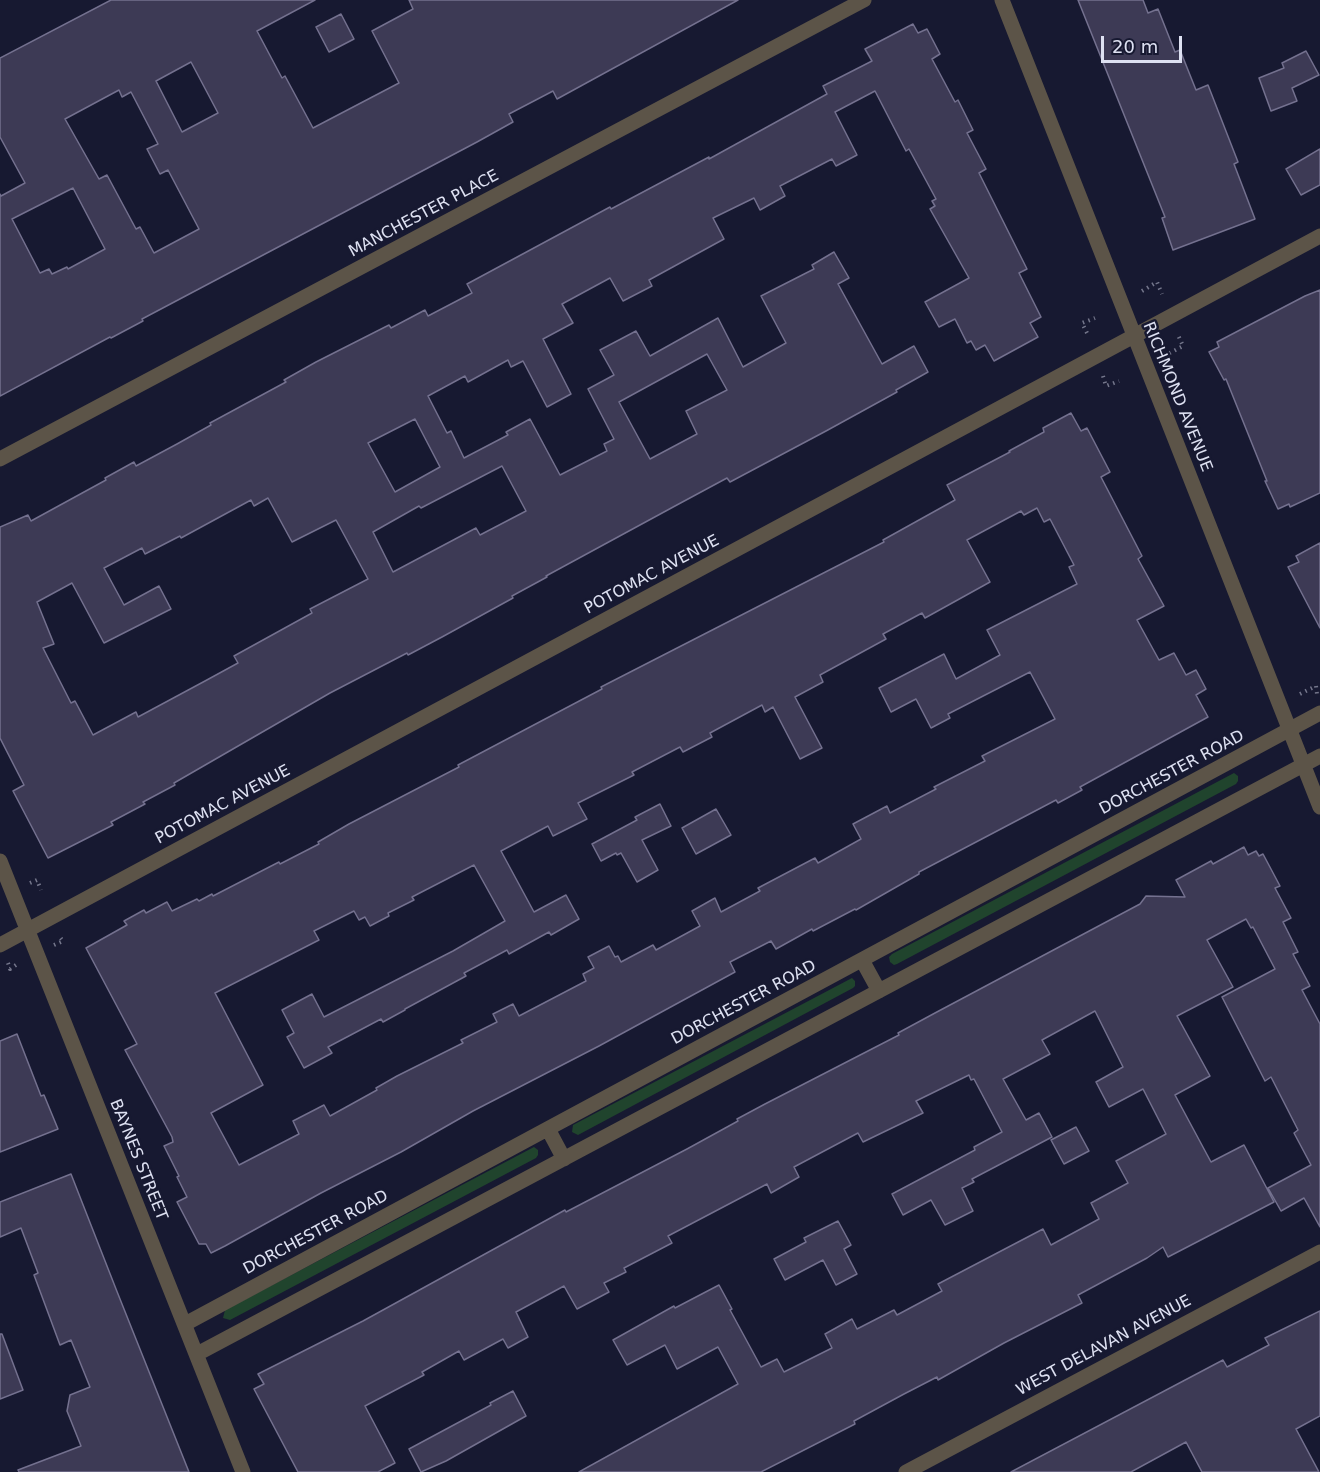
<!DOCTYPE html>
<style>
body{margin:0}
#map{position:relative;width:1320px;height:1472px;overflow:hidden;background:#171931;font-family:"DejaVu Sans",sans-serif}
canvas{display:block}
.scale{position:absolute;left:1101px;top:36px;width:81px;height:27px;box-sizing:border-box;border:3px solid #dee1f2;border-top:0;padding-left:8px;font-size:18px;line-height:21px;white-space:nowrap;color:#dee1f2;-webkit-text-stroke:4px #171931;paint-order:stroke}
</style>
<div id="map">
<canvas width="1320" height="1472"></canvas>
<div class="scale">20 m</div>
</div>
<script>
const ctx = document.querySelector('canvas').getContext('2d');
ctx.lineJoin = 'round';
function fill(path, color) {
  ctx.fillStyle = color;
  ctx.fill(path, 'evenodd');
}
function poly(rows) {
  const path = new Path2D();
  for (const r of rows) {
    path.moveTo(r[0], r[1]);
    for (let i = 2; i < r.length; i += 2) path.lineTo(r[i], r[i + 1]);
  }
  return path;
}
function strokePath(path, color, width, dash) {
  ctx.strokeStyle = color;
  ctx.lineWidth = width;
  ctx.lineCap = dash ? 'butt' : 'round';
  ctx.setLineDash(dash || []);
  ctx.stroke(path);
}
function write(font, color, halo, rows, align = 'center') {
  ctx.font = font + ' "DejaVu Sans",sans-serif';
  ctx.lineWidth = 5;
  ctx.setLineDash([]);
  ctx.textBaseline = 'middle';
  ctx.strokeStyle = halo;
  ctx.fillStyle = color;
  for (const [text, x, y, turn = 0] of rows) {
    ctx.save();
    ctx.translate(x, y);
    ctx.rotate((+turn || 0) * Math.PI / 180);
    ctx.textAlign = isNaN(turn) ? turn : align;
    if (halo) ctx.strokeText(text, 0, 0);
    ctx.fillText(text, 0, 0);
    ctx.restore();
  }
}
fill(poly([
 [1234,773,1238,776,1238,781,1236,784,897,964,894,965,890,962,889,957,892,954],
 [852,978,855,981,855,986,853,988,578,1135,572,1132,573,1125],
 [534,1147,538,1150,538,1155,536,1158,230,1320,223,1318,225,1310]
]), '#20442d');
const building = poly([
 [111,0,315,0,257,31,282,78,285,76,313,128,399,83,372,31,413,9,409,0,738,0,557,99,553,91,509,114,513,122,477,142,142,319,143,321,111,338,110,337,0,396,0,194,1,196,25,183,0,137,0,58,111,0],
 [191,62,218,113,182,132,156,81,191,62],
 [119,90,122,97,131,92,158,144,147,149,160,174,168,170,199,229,154,253,140,227,136,229,107,175,99,179,65,119,119,90],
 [73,188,105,249,68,269,67,267,52,274,49,269,40,273,12,219,73,188],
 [1078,0,1143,0,1148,13,1158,9,1175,52,1180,50,1196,90,1208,85,1238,162,1234,164,1255,219,1173,250,1162,218,1165,217,1078,0],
 [341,14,354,39,329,52,316,27,341,14],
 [913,24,918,33,927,29,940,54,932,59,955,102,958,100,973,130,967,133,986,169,979,173,1027,269,1019,273,1041,317,1030,323,1038,337,994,361,985,345,976,350,971,341,967,343,955,319,939,327,925,302,969,278,930,209,935,206,932,201,936,199,909,149,906,151,875,91,835,112,857,155,836,166,832,159,780,186,785,196,760,210,754,198,713,218,724,239,649,280,652,286,623,301,610,278,562,304,573,323,543,339,571,394,547,407,523,361,511,367,508,360,468,382,465,376,428,396,447,433,451,431,464,458,508,435,506,432,530,419,560,475,607,451,604,444,614,439,588,389,614,375,600,350,636,331,650,356,718,318,743,367,786,343,761,296,814,269,812,265,834,252,849,278,838,284,882,364,914,346,928,372,896,390,897,392,826,431,730,482,727,478,675,506,546,576,547,577,512,596,513,598,442,637,408,655,407,653,330,693,174,783,175,785,143,802,145,804,111,822,113,825,48,858,13,791,24,785,0,738,0,527,28,515,31,521,106,480,105,478,134,462,136,466,177,444,211,425,210,423,286,382,284,380,316,362,389,325,391,328,425,310,428,316,472,293,467,284,610,207,611,209,709,157,709,159,827,94,823,86,872,61,865,49,913,24],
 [707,354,727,390,686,411,697,434,650,459,619,402,707,354],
 [415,419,440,467,395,492,368,443,415,419],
 [502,466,526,511,480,535,476,528,393,572,373,532,419,506,421,508,502,466],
 [268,498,292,542,336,520,368,579,310,609,312,613,234,656,238,663,205,681,138,717,136,712,93,735,75,701,71,703,43,648,54,644,37,602,72,583,104,643,171,609,159,586,124,605,104,568,142,548,145,554,180,536,181,538,251,500,254,506,268,498],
 [1306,51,1319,75,1292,88,1297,101,1271,111,1259,78,1284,68,1282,63,1306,51],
 [1320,149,1320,185,1301,195,1286,169,1320,149],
 [1320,290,1320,493,1290,507,1289,504,1278,509,1265,481,1267,481,1226,379,1224,380,1209,352,1219,347,1217,342,1305,296,1320,290],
 [1071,413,1081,431,1087,428,1110,472,1101,477,1142,556,1138,559,1164,606,1137,620,1159,660,1174,653,1186,675,1196,670,1206,689,1196,695,1208,717,1080,787,1082,790,1058,803,1056,800,919,872,919,874,856,910,855,909,813,931,812,929,776,949,771,941,730,962,735,972,599,1046,473,1111,401,1152,321,1193,225,1246,211,1253,206,1244,199,1244,177,1202,187,1197,177,1177,179,1176,164,1146,173,1142,172,1137,125,1050,137,1044,86,948,127,925,124,921,144,910,146,913,167,902,172,911,197,899,199,901,212,894,213,896,279,862,280,864,319,844,318,842,349,824,459,767,458,765,602,689,601,687,884,542,883,540,955,500,947,485,1010,452,1009,451,1044,432,1043,428,1071,413],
 [1037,508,1044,522,1050,519,1074,565,1069,567,1077,584,987,630,1000,655,956,679,944,654,879,688,891,712,916,699,931,728,950,718,948,714,1030,672,1055,719,982,756,985,761,934,787,936,789,890,813,887,806,853,824,861,839,818,863,815,858,758,888,760,891,721,912,715,898,692,911,700,926,656,950,653,945,621,962,618,956,615,957,609,946,588,957,594,968,583,974,586,981,519,1016,513,1004,493,1014,497,1022,461,1040,463,1043,397,1076,376,1088,377,1090,330,1116,324,1105,293,1121,299,1134,239,1165,211,1113,263,1085,215,993,319,940,314,931,354,911,359,920,365,917,370,926,389,916,388,913,414,900,412,897,474,865,505,921,453,951,324,1017,312,994,282,1010,294,1033,287,1037,304,1068,332,1053,328,1047,381,1019,383,1022,405,1010,405,1009,466,976,464,973,507,950,509,954,549,932,551,935,579,919,566,895,534,912,501,851,548,826,553,836,587,819,578,803,634,775,632,772,680,747,683,752,712,737,710,733,762,705,765,712,773,707,800,759,822,748,795,697,823,682,820,675,886,639,883,634,922,613,925,618,990,582,967,540,1021,511,1024,515,1037,508],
 [1320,543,1320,628,1288,567,1299,562,1296,556,1320,543],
 [660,804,671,826,642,840,658,870,637,882,621,853,617,855,616,853,601,861,592,844,637,820,635,817,660,804],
 [716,809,731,835,696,854,682,828,716,809],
 [1244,847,1248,855,1256,851,1259,856,1263,854,1280,886,1275,888,1291,918,1283,922,1298,952,1293,954,1310,986,1302,990,1320,1024,1320,1227,1304,1198,1281,1211,1268,1188,1311,1165,1294,1133,1298,1130,1271,1077,1265,1081,1222,997,1275,969,1253,927,1251,928,1246,919,1207,940,1233,987,1177,1016,1210,1076,1175,1095,1211,1162,1244,1145,1274,1202,1168,1257,1163,1247,1147,1258,1078,1295,1082,1303,1004,1343,938,1380,937,1377,904,1394,854,1421,855,1424,761,1472,579,1472,738,1384,718,1347,677,1369,665,1345,627,1365,613,1340,674,1306,675,1308,719,1285,732,1309,730,1310,761,1367,777,1359,784,1372,832,1348,825,1334,852,1319,857,1329,894,1310,897,1315,942,1291,938,1284,1043,1229,1051,1245,1099,1219,1091,1203,1128,1183,1116,1161,1166,1134,1143,1089,1109,1107,1096,1082,1123,1067,1095,1011,1042,1040,1050,1054,1003,1079,1026,1120,1039,1113,1052,1137,972,1179,974,1182,962,1188,973,1211,945,1225,931,1200,903,1215,892,1194,975,1150,974,1147,1002,1132,974,1079,971,1080,969,1075,916,1101,923,1113,863,1142,858,1133,794,1167,799,1177,771,1193,767,1184,668,1236,672,1243,624,1268,626,1272,604,1283,609,1292,577,1309,564,1286,516,1312,528,1337,508,1348,503,1339,464,1360,459,1351,422,1372,424,1375,365,1406,395,1463,378,1472,298,1472,254,1389,264,1384,258,1374,363,1321,565,1210,566,1212,687,1149,738,1121,737,1119,765,1104,899,1035,898,1033,935,1013,1140,904,1146,896,1185,897,1176,880,1211,861,1213,864,1244,847],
 [17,1034,41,1096,44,1095,58,1129,0,1152,0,1041,17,1034],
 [1076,1127,1089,1151,1064,1164,1051,1140,1076,1127],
 [71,1174,116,1289,189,1472,19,1472,18,1470,81,1446,67,1411,70,1395,90,1387,71,1340,60,1345,34,1275,38,1273,21,1228,0,1237,0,1202,71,1174],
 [838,1221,851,1245,844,1249,857,1274,836,1285,823,1260,785,1280,774,1259,806,1242,804,1238,838,1221],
 [1320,1311,1320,1416,1296,1429,1319,1472,1202,1472,1186,1442,1131,1472,1011,1472,1223,1360,1227,1367,1269,1345,1265,1338,1320,1311],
 [0,1334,2,1334,23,1390,0,1399,0,1334],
 [513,1391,526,1416,446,1461,421,1472,409,1449,491,1405,490,1403,513,1391]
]);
fill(building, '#3d3a55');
strokePath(building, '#74718f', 1.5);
strokePath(poly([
 [1142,291,1157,282,1162,294],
 [1087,333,1082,323,1095,318],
 [1164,356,1183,346,1178,335],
 [1103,376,1106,386,1119,381],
 [1300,694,1316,686,1317,694],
 [30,883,37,880,41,890],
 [54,945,63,941,59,936],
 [8,963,10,969,19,963]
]), '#74768b', 4, [1.5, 4.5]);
strokePath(poly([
 [1002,0,1320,807],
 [0,459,864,0],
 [0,861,243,1472],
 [0,945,1320,236],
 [862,960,879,991],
 [548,1129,564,1159],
 [185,1324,1320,713],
 [197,1354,1320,756],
 [906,1472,1320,1252]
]), '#5c5448', 15);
write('16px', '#dee1f2', '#171931', [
 ["MANCHESTER PLACE",424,214,-28],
 ["RICHMOND AVENUE",1177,397,68],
 ["POTOMAC AVENUE",652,575,-28],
 ["DORCHESTER ROAD",1172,773,-28],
 ["POTOMAC AVENUE",223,805,-28],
 ["DORCHESTER ROAD",744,1003,-28],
 ["BAYNES STREET",138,1160,68],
 ["DORCHESTER ROAD",316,1233,-28],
 ["WEST DELAVAN AVENUE",1104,1346,-28]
]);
</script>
